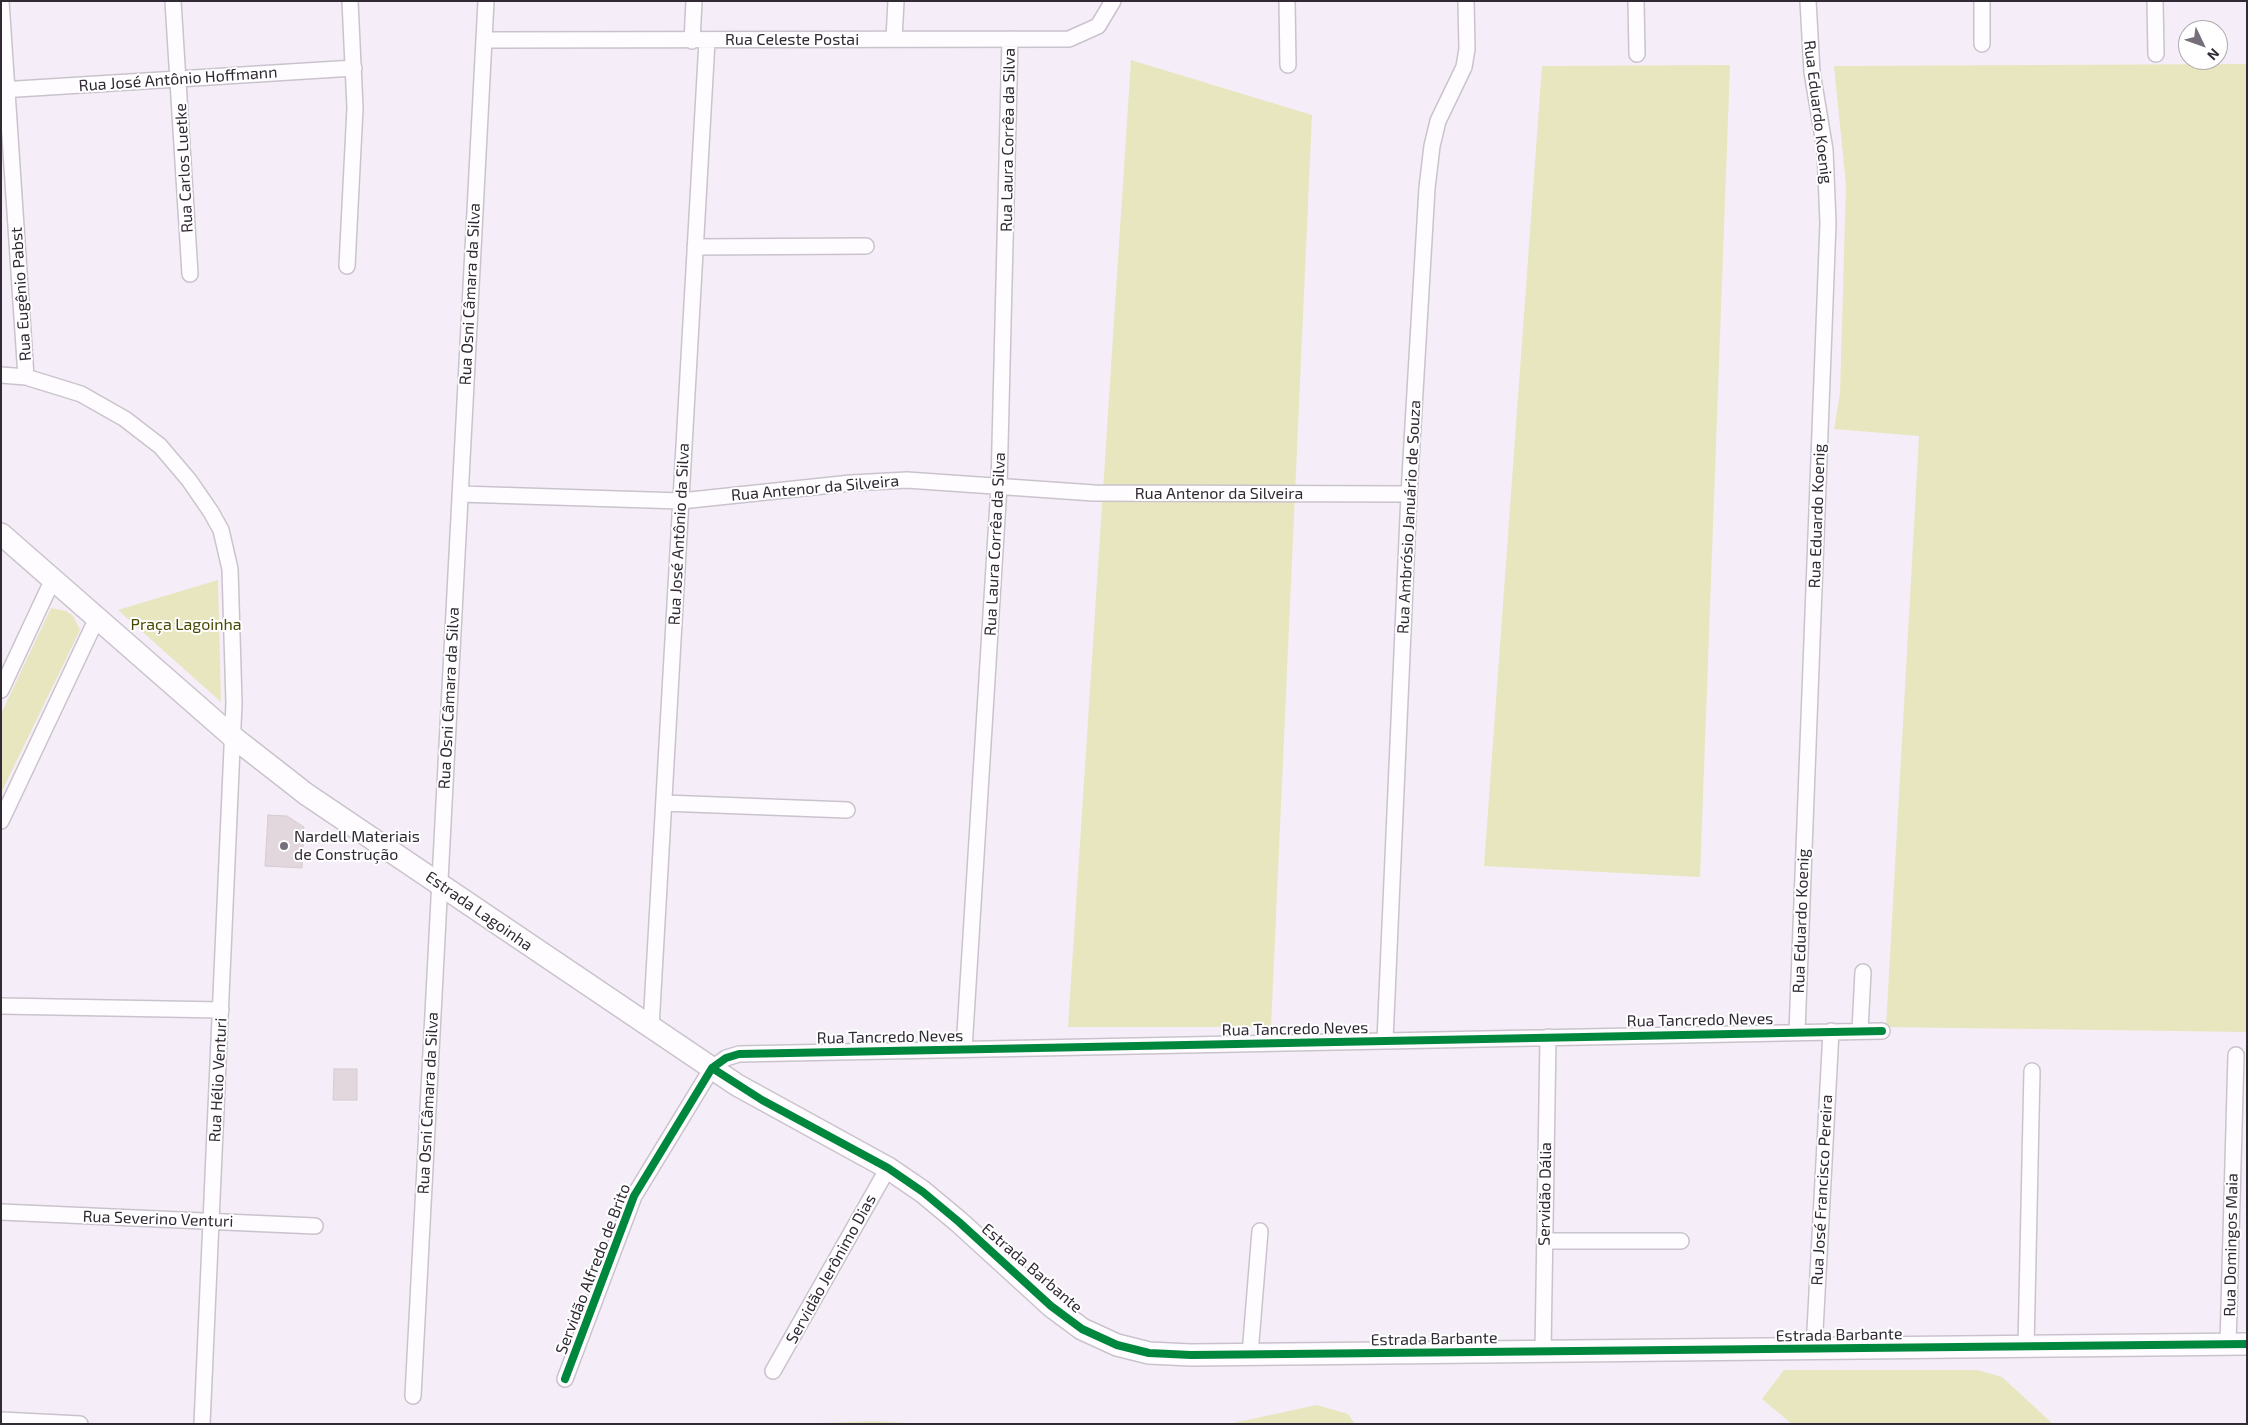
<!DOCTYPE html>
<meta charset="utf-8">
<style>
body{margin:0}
#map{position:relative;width:2248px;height:1425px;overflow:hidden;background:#f5eef8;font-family:"Exo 2",sans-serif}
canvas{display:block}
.frame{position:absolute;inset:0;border:2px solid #312934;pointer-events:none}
.north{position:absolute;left:2178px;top:20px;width:50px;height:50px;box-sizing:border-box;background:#fff;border:1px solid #ada9ae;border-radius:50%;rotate:132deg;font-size:14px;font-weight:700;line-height:20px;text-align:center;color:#312934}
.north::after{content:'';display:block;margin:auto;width:18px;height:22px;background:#766e79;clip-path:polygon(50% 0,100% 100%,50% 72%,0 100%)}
</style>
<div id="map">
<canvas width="2248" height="1425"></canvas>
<div class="frame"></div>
<div class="north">N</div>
</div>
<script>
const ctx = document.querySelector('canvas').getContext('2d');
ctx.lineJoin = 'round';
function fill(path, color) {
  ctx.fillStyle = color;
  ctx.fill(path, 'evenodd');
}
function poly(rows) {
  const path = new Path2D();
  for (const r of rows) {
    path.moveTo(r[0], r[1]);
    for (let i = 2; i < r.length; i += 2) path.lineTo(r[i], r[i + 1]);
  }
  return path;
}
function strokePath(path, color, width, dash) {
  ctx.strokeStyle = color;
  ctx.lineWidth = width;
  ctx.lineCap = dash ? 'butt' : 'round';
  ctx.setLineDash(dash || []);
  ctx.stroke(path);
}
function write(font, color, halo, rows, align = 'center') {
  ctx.font = font + ' "Exo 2",sans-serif';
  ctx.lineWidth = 4;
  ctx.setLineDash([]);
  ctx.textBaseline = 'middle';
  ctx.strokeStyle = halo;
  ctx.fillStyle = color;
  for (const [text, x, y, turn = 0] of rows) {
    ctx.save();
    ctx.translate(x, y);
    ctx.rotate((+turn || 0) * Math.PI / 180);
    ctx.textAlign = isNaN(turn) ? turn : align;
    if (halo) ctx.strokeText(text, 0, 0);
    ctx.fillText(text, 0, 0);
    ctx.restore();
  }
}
fill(poly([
 [1131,60,1312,115,1271,1027,1068,1027],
 [2247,64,2247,1032,1886,1027,1919,436,1834,429,1840,394,1846,185,1834,66],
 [1730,65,1700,877,1484,866,1542,66],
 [218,580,221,702,118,610],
 [51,608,66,611,73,616,80,630,1,793,1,714],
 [1784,1370,1977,1370,2002,1377,2053,1424,1792,1424,1762,1399],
 [1317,1405,1348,1414,1355,1424,1228,1424],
 [872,1421,925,1424,795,1424]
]), '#e7e6be');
const building = poly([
 [268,815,287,816,304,827,302,868,265,866,268,815],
 [334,1069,357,1069,357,1100,333,1100,334,1069]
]);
fill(building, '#e2d7dc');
strokePath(building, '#d6ccd0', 1);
const minor = poly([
 [1,1,26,377],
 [173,1,190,274],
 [1287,1,1288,65],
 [1636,1,1637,54],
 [1982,1,1982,44],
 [2155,1,2156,54],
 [894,39,896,1],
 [484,40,1069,39,1098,26,1113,1],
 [692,41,694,1],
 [1,90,354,68],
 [695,247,866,246],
 [347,266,355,108,350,1],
 [1,375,26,377,81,394,125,419,160,446,189,480,211,512,221,530,230,569,234,703,202,1424],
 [460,494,681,501,851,483,907,480,1094,493,1409,494],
 [1,690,53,579],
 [664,803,847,810],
 [1,821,97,618],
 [1,1006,221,1010],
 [651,1027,707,41],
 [1860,1031,1863,972],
 [1797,1032,1828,223,1825,150,1812,72,1808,1],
 [1385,1040,1409,494,1427,188,1432,146,1438,121,1464,67,1467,49,1466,1],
 [964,1049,999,486,1010,39],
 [1,1212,315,1226],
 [1545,1241,1681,1241],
 [2228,1344,2236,1055],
 [2026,1347,2032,1071],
 [1814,1349,1831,1031],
 [1543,1351,1548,1037],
 [1250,1354,1260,1231],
 [773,1371,888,1168],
 [565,1379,634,1196,712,1068,726,1058,739,1054,1882,1031],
 [413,1396,486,1],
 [1,1420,80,1424]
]);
const secondary = poly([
 [1,534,233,737,306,794,737,1085,888,1168,923,1192,959,1222,1051,1306,1082,1329,1117,1345,1149,1353,1191,1355,2247,1344]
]);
strokePath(minor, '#cac3cd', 18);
strokePath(secondary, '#cac3cd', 24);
strokePath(minor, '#fefcfe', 15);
strokePath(secondary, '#fefcfe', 21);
strokePath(poly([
 [712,1068,762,1100,888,1168,923,1192,959,1222,1051,1306,1082,1329,1117,1345,1149,1353,1191,1355,2247,1344],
 [565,1379,634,1196,712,1068,726,1058,739,1054,1882,1031]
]), '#00873e', 8);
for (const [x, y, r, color] of [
 [284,846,5,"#766e79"]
]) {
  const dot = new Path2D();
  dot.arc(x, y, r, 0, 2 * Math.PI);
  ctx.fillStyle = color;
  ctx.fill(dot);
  strokePath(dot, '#fff', 2);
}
write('16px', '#312934', '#fff', [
 ["Rua Celeste Postai",792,40],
 ["Rua José Antônio Hoffmann",178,79,-4],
 ["Rua Eduardo Koenig",1818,112,83],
 ["Rua Laura Corrêa da Silva",1008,140,-89],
 ["Rua Carlos Luetke",184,168,-93],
 ["Rua Eugênio Pabst",21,294,-94],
 ["Rua Osni Câmara da Silva",470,294,-87],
 ["Rua Antenor da Silveira",815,488,-5],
 ["Rua Antenor da Silveira",1219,494],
 ["Rua Eduardo Koenig",1817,516,-88],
 ["Rua Ambrósio Januário de Souza",1409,517,-87],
 ["Rua José Antônio da Silva",679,534,-87],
 ["Rua Laura Corrêa da Silva",995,544,-87],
 ["Rua Osni Câmara da Silva",449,698,-87],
 ["Estrada Lagoinha",479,911,35],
 ["Rua Eduardo Koenig",1801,921,-88],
 ["Rua Tancredo Neves",1700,1020,-1],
 ["Rua Tancredo Neves",1295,1029,-1],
 ["Rua Tancredo Neves",890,1037,-1],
 ["Rua Hélio Venturi",218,1080,-87],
 ["Rua Osni Câmara da Silva",428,1103,-87],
 ["Rua José Francisco Pereira",1822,1190,-87],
 ["Servidão Dália",1545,1194,-89],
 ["Rua Severino Venturi",158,1219,2],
 ["Rua Domingos Maia",2231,1245,-89],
 ["Estrada Barbante",1032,1268,41],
 ["Servidão Alfredo de Brito",593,1269,-69],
 ["Servidão Jerônimo Dias",831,1269,-61],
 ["Estrada Barbante",1839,1335,-1],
 ["Estrada Barbante",1434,1339,-1]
]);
write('16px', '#484903', '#fff', [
 ["Praça Lagoinha",186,625]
]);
write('16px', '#312934', '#fff', [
 ["Nardell Materiais",294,837],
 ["de Construção",294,855]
], 'left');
</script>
